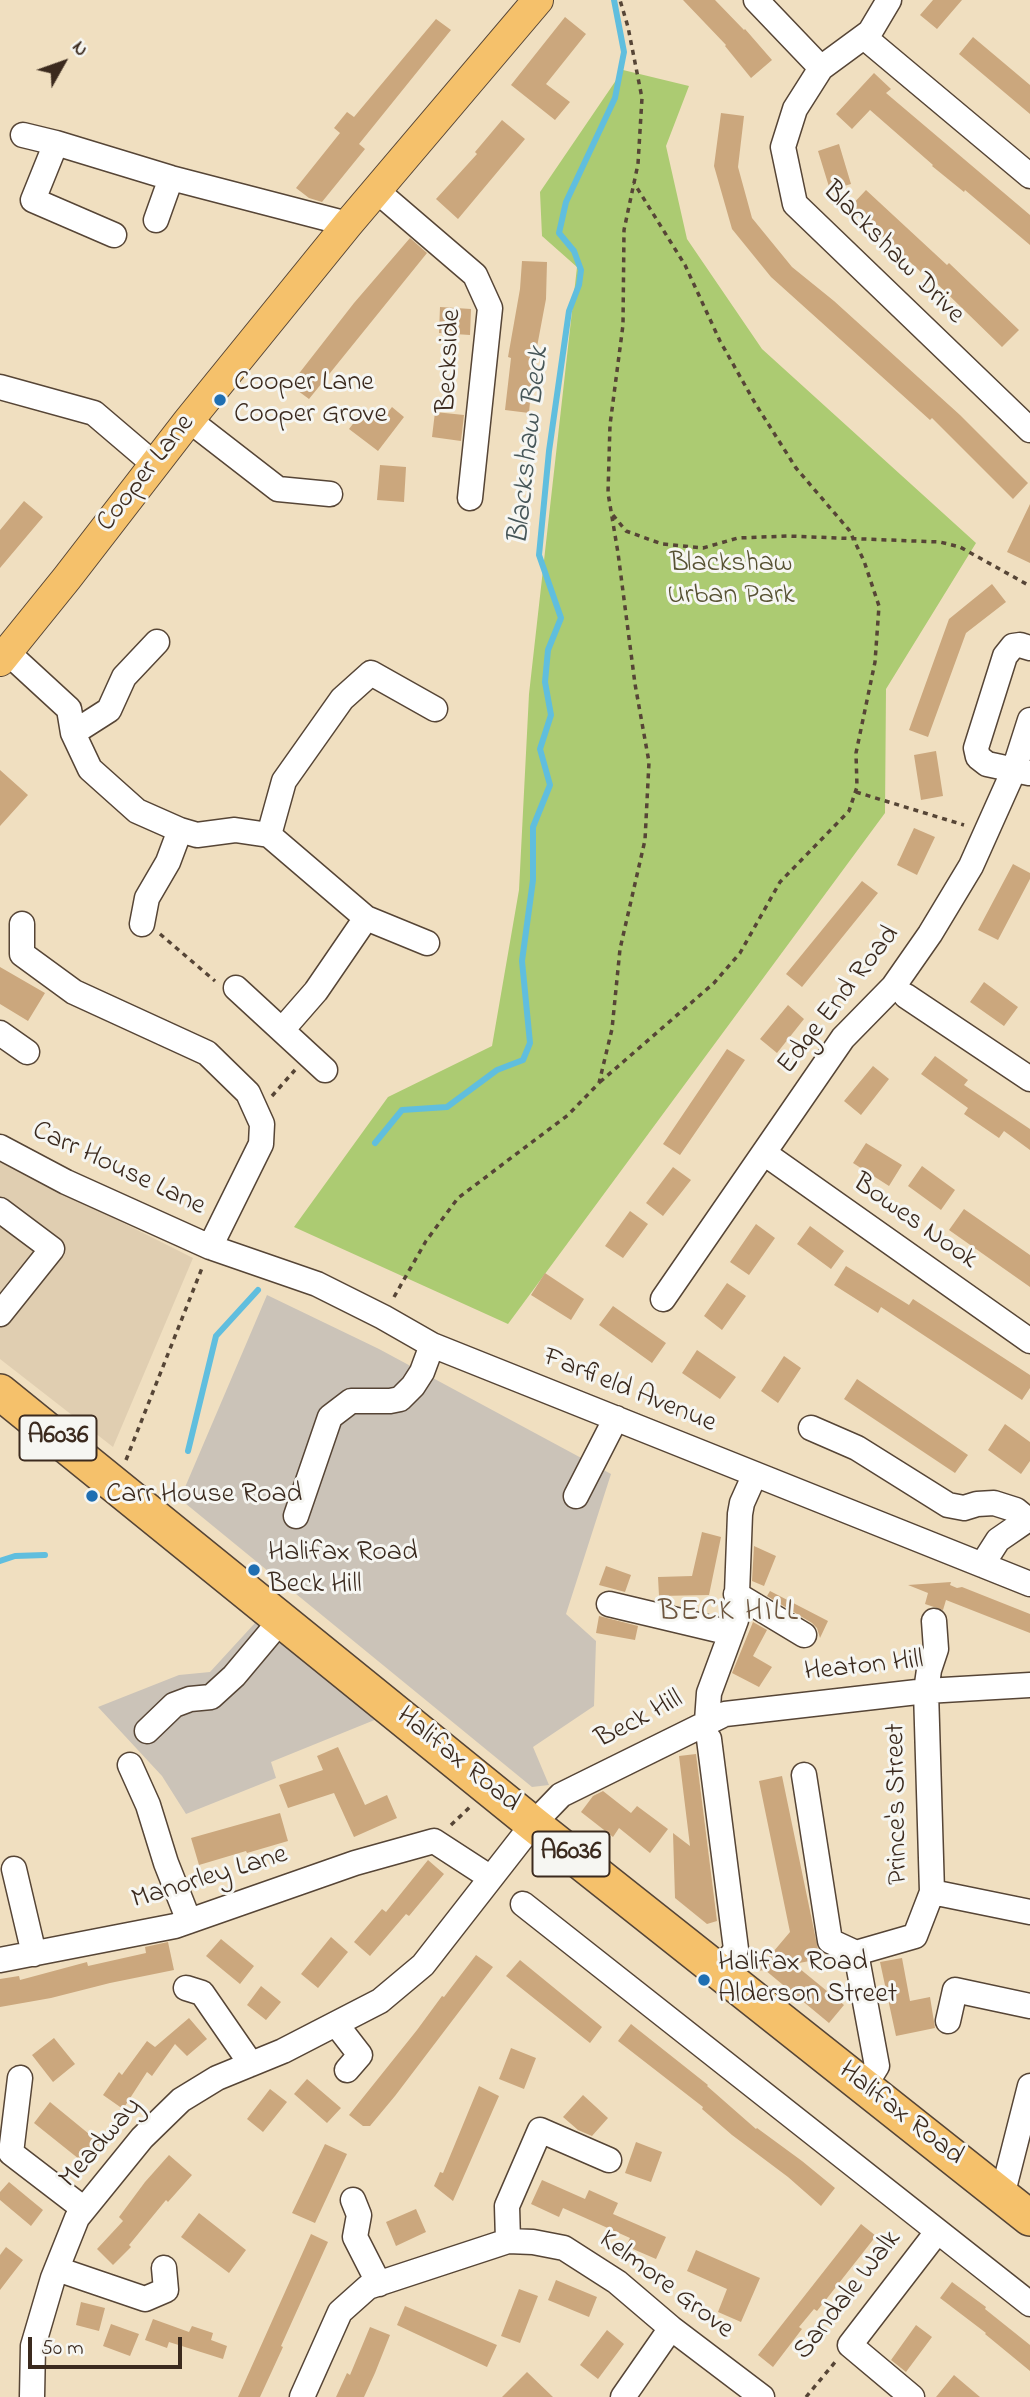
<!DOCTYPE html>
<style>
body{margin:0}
#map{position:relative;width:1030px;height:2397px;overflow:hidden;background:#f0dfc0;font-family:"Indie Flower",sans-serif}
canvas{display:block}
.north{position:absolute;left:28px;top:28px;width:70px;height:70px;-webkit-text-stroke:5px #f6f6f2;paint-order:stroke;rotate:50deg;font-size:19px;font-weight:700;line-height:28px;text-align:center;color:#3b2a1e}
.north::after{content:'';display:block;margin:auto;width:24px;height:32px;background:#3b2a1e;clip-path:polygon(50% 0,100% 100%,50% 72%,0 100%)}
.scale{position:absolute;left:28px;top:2337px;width:154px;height:32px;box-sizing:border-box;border:4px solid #3b2a1e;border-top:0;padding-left:9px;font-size:21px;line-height:24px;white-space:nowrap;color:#3b2a1e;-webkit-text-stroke:5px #f6f6f2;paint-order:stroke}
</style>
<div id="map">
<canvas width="1030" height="2397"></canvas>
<div class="north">N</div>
<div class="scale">50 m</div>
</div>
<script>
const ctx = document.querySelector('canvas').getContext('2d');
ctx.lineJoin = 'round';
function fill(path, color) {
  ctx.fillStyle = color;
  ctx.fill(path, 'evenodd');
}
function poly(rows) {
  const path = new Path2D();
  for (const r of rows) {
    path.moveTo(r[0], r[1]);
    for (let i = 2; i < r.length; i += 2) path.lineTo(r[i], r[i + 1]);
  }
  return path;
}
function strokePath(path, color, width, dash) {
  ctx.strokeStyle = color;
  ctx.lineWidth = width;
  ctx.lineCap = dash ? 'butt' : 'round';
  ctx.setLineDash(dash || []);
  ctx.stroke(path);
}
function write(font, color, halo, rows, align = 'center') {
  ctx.font = font + ' "Indie Flower",sans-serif';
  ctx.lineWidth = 6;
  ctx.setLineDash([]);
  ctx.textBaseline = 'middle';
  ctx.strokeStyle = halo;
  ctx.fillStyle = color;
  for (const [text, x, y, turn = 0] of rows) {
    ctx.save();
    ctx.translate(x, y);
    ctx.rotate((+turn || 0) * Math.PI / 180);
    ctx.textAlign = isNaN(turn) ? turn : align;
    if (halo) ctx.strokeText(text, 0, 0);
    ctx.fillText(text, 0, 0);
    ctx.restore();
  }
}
fill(poly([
 [0,1161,193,1258,113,1447,0,1359]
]), '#e0ceb1');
fill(poly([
 [267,1295,379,1349,611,1474,566,1614,596,1641,594,1706,533,1747,549,1785,532,1787,180,1499],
 [255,1623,377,1719,271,1762,276,1778,186,1814,162,1776,98,1707,179,1675,210,1672]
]), '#cbc3b8');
fill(poly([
 [623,70,689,86,666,146,687,239,762,349,976,543,886,689,885,813,508,1324,294,1227,388,1097,492,1046,519,890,529,694,577,267,542,236,540,192]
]), '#accb72');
strokePath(poly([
 [375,1143,402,1110,447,1107,497,1070,523,1060,530,1043,522,961,533,880,533,827,550,785,540,749,551,715,545,682,548,650,561,618,539,555,549,451,569,311,579,285,581,270,574,251,559,233,566,202,615,98,624,52,614,0],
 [188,1451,216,1336,258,1290],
 [0,1561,15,1556,45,1555]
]), '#60bede', 6);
fill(poly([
 [683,0,715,0,744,30,745,29,772,60,751,78,725,46,726,45],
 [933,0,962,0,937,29,920,15],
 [565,17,586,34,546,84,570,102,555,120,511,85],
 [436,19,451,30,359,144,365,149,322,202,309,198,296,188,340,133,334,128,347,112,354,117],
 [973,37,1030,85,1030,114,959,54],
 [874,73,891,89,886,93,1030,215,1030,245,965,190,964,192,932,166,933,165,870,110,852,129,836,114],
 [721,113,744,116,738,167,752,218,792,267,834,301,960,415,1028,483,1013,499,932,418,930,420,771,277,732,229,714,166],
 [502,120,525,139,458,219,436,199,477,154,475,152],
 [839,144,851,184,830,190,818,151],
 [866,190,947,265,949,263,1019,330,1002,347,923,270,921,272,850,207],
 [410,238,427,253,309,399,290,385,354,303],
 [522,261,547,262,546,299,533,368,529,413,505,410,511,358,508,357,520,289],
 [440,307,471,309,470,335,439,333],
 [392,407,404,417,378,451,349,429,365,408,381,421],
 [435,412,464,415,461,441,432,437],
 [380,465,406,467,404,502,377,500],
 [24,501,43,517,0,568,0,530],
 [1030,504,1030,563,1007,552],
 [992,584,1006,602,966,633,928,737,909,730,949,619],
 [936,751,943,796,921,800,914,755],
 [0,770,28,795,0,826],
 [914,828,935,837,917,875,897,865],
 [1013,864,1030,873,1030,879,998,940,978,930],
 [862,881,878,893,802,987,786,974],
 [0,967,45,993,28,1021,0,1004],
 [984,982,1018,1007,1004,1026,970,1002],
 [788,1005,804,1019,777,1053,760,1039],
 [727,1049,745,1060,680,1155,663,1144],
 [935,1056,968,1080,964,1085,1030,1129,1030,1150,1004,1131,999,1138,964,1114,968,1108,921,1074],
 [873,1066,889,1079,861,1115,844,1101],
 [866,1143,902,1165,889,1186,853,1163],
 [922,1166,955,1190,941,1210,908,1186],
 [673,1167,691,1180,663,1216,646,1203],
 [964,1209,1030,1255,1030,1287,949,1230],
 [630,1211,648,1224,623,1258,605,1246],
 [756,1224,775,1238,749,1275,730,1262],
 [810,1226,844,1251,831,1269,797,1244],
 [846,1266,909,1305,913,1299,1030,1375,1030,1388,1022,1400,881,1307,878,1313,834,1285],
 [545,1273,584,1299,571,1320,531,1295],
 [727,1283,746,1296,722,1330,704,1316],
 [613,1306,666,1343,652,1363,599,1325],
 [697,1350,736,1377,720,1399,682,1373],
 [784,1356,801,1368,778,1403,761,1391],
 [857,1379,968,1455,955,1473,844,1399],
 [1005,1424,1030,1442,1030,1461,1021,1474,988,1450],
 [702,1532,721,1537,709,1595,659,1596,658,1577,692,1576],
 [754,1546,776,1556,764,1586,752,1581],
 [606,1566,631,1575,625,1592,599,1585],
 [951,1582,950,1585,957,1588,962,1587,1030,1614,1030,1633,946,1600,943,1610,925,1604,928,1593,908,1585],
 [770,1591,828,1621,820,1638,817,1628,812,1623,767,1596],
 [599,1616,638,1626,635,1640,596,1633],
 [753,1622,767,1630,753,1656,772,1667,759,1687,732,1673],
 [338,1747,365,1805,387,1795,397,1818,354,1837,334,1793,288,1808,279,1785,323,1770,317,1756],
 [696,1754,717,1921,707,1924,675,1898,673,1833,690,1846,679,1756],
 [782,1776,820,1959,794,1964,844,2005,829,2023,765,1970,757,1971,790,1932,759,1781],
 [603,1791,631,1813,637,1806,668,1829,650,1853,619,1828,613,1837,581,1812,593,1796],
 [280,1813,288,1841,247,1853,246,1851,199,1865,191,1838],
 [428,1860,444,1874,409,1916,406,1914,370,1956,354,1942,382,1909,386,1912],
 [331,1937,348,1952,318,1988,301,1974],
 [221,1939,254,1966,240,1984,206,1956],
 [168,1942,174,1970,110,1983,51,1998,0,2007,0,1979,19,1976,20,1980,87,1962,88,1966,146,1953,145,1947],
 [476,1955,493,1967,395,2096,370,2126,363,2126,349,2115,417,2030,442,1996,444,1997],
 [902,1958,910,2001,930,1997,935,2028,896,2036,880,1962],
 [520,1960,602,2027,590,2043,506,1976],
 [261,1986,281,2002,266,2020,247,2005],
 [189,2018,207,2039,187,2056,175,2044,152,2076,147,2072,123,2109,103,2095,119,2072,122,2075,147,2041,155,2047],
 [631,2024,708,2085,707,2086,756,2129,757,2128,802,2161,835,2188,821,2206,788,2177,732,2135,702,2109,703,2107,618,2041],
 [54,2038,75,2064,53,2082,32,2055],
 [511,2048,536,2058,524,2089,499,2079],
 [307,2079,341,2108,327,2123,294,2094],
 [479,2086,499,2096,453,2201,434,2186,440,2172,443,2173],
 [270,2089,287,2102,263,2132,247,2119],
 [583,2095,608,2118,592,2136,578,2130,563,2117],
 [50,2102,100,2143,84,2163,34,2123],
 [636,2142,662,2152,651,2182,625,2173],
 [325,2144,347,2154,315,2223,292,2213],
 [169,2155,192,2175,168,2202,166,2200,129,2245,131,2247,113,2265,97,2249,123,2221,119,2217,145,2182],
 [542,2180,585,2199,589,2190,618,2203,613,2214,666,2237,656,2259,626,2246,630,2238,563,2208,559,2217,531,2204],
 [9,2182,43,2210,31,2226,0,2200,0,2192],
 [416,2209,426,2232,396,2246,386,2222],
 [199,2213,246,2250,229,2273,181,2237],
 [861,2224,876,2236,817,2311,814,2309,799,2327,802,2329,773,2367,758,2355],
 [311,2234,328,2242,281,2346,283,2347,260,2397,238,2397],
 [6,2247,23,2260,0,2290,0,2255],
 [696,2250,760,2278,741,2322,718,2312,727,2289,687,2271],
 [556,2280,597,2297,589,2317,548,2300],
 [952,2282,986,2307,985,2309,1030,2345,1030,2371,985,2334,986,2333,940,2298],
 [519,2289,538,2296,520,2343,501,2336],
 [81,2302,105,2308,99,2331,76,2325],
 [405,2306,497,2345,487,2367,397,2325],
 [153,2319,189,2332,192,2326,213,2333,211,2340,227,2346,223,2359,169,2342,167,2348,145,2340],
 [111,2324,139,2334,130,2356,103,2346],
 [916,2325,932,2337,906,2372,891,2360],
 [370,2327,390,2335,375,2373,364,2397,336,2397,347,2373,350,2375],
 [607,2330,624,2344,598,2379,580,2365],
 [527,2372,553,2397,502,2397],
 [954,2375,980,2397,936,2397]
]), '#cba77d');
const minor = poly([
 [756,0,821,68],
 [889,0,870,32,821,68,795,109,783,147,795,204,1030,430],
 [864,37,1030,176],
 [23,135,56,143,171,178,348,224],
 [56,143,33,200,114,235],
 [377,191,475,275,490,308,470,498],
 [156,220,171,178],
 [0,387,94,413,155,465],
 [189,420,278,489,330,494],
 [7,652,69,709,73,733,90,769,137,811,180,830,197,835,235,830,269,835,366,918,427,943],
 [73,733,109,710,124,677,157,642],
 [1029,773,987,764,978,757,976,748,1005,656,1013,646,1020,645,1030,648],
 [269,835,284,781,342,699,371,673,435,709],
 [22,924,22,954,74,992,207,1053,248,1093,262,1124,261,1144,210,1247],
 [142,924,147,898,168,862,180,830],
 [236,988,325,1070],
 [906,996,1030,1079],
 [282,1030,316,991,366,918],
 [0,1033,27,1052],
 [0,1147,66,1182,210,1247,317,1284,383,1317,432,1345,1030,1584],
 [764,1153,1030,1341],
 [0,1210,52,1249,0,1314],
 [663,1299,843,1038,893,987,930,934,971,866,1014,770,1030,720],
 [811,1428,857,1448,948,1505,964,1508,977,1504,994,1503,1016,1510,1027,1519],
 [576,1496,616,1418],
 [296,1516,330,1417,351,1401,390,1401,400,1399,413,1386,422,1372,432,1345],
 [982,1565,998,1540,1030,1518],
 [736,1594,804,1635],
 [609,1604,731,1633],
 [707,1721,709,1693,736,1620,740,1514,742,1503,755,1474],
 [147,1731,174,1705,190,1699,211,1697,234,1676,281,1620],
 [709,1739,736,1949,720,1972],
 [130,1765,148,1805,166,1863,189,1921],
 [804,1775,830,1941,856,1953,877,2066,864,2087],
 [14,1869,34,1954],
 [932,1892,1030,1912],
 [523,1904,1030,2304],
 [856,1953,915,1936,932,1892,926,1691,929,1670,936,1649,934,1621],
 [0,1960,175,1926,355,1863,434,1841,491,1878],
 [186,1988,202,1993,251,2064],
 [948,2021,955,1990,1030,2006],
 [336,2024,360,2055,347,2070],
 [20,2078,11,2153,84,2209],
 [1002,2196,1030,2086],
 [353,2200,359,2215,355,2237,379,2284],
 [508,2241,507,2206,540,2130,609,2160],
 [57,2269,145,2299,166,2290,164,2268],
 [32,2397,33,2346,53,2278,77,2218,142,2138,181,2100,217,2078,283,2051,380,2001,423,1965,533,1824,561,1795,725,1714,926,1691,1030,1685],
 [302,2397,340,2312,368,2287,508,2241,533,2242,564,2248,617,2282,671,2328,762,2397],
 [623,2397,671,2328],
 [912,2397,850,2345,937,2232]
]);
const major = poly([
 [0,661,67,578,189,420,348,224,538,0]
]);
const highway = poly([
 [0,1392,533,1824,1030,2218]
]);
strokePath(minor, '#564536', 27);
strokePath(major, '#564536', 32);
strokePath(highway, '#564536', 38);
strokePath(poly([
 [613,515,626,531,662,544,703,548,738,538,787,536,940,542,960,547,1030,586],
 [856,792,964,825],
 [160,934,215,981],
 [600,1082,714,983,740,953,780,882,849,811,857,787,856,753,875,662,879,606,864,561,849,530,796,468,755,403,720,341,685,265,634,183],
 [272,1096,295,1070],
 [394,1297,426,1241,458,1198,568,1115,599,1083,612,1029,620,949,645,840,649,762,635,684,618,553,608,493,610,425,623,325,624,230,638,164,642,98,628,27,620,0],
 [126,1460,202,1268],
 [451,1825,471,1806],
 [806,2397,836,2361]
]), '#564536', 3.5, [5, 5]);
strokePath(minor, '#fff', 24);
strokePath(major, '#f5c16b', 30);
strokePath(highway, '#f5c16b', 35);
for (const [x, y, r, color] of [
 [220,400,7,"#1f6fb2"],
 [92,1496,7,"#1f6fb2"],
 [254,1570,7,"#1f6fb2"],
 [704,1980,7,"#1f6fb2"]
]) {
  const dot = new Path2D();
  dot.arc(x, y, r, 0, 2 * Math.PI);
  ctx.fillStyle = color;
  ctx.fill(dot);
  strokePath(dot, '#f6f6f2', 2.5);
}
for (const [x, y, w] of [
 [58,1438,77],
 [571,1854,77]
]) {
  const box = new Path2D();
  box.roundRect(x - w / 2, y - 22.5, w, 45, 5);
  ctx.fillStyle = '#f6f6f2';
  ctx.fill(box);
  strokePath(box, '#3b2a1e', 2);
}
write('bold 26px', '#3b2a1e', null, [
 ["A6036",58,1438],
 ["A6036",571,1854]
]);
write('28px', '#3b2a1e', '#f6f6f2', [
 ["Blackshaw Drive",892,254,45],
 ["Beckside",451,361,-87],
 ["Cooper Lane",147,474,-52],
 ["Edge End Road",840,1001,-52],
 ["Carr House Lane",118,1170,25],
 ["Bowes Nook",914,1223,35],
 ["Farfield Avenue",629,1392,22],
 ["Heaton Hill",864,1668,-6],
 ["Beck Hill",640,1721,-28],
 ["Halifax Road",457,1761,39],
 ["Prince's Street",899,1804,-91],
 ["Manorley Lane",210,1879,-17],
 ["Halifax Road",900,2115,38],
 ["Meadway",102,2144,-49],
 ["Kelmore Grove",665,2286,37],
 ["Sandale Walk",849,2296,-52]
]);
write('28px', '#3b2a1e', '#f6f6f2', [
 ["Cooper Lane",234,384],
 ["Cooper Grove",234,416],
 ["Carr House Road",106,1496],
 ["Halifax Road",268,1554],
 ["Beck Hill",268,1586],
 ["Halifax Road",718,1964],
 ["Alderson Street",718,1996]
], 'left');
write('28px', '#575233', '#f6f6f2', [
 ["Blackshaw",731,565],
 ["Urban Park",731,597]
]);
write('italic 30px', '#465658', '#f6f6f2', [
 ["Blackshaw Beck",531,446,-84]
]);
ctx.letterSpacing = '2px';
write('30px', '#6d563f', '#f6f6f2', [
 ["BECK HILL",729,1614]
]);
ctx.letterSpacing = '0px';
</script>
